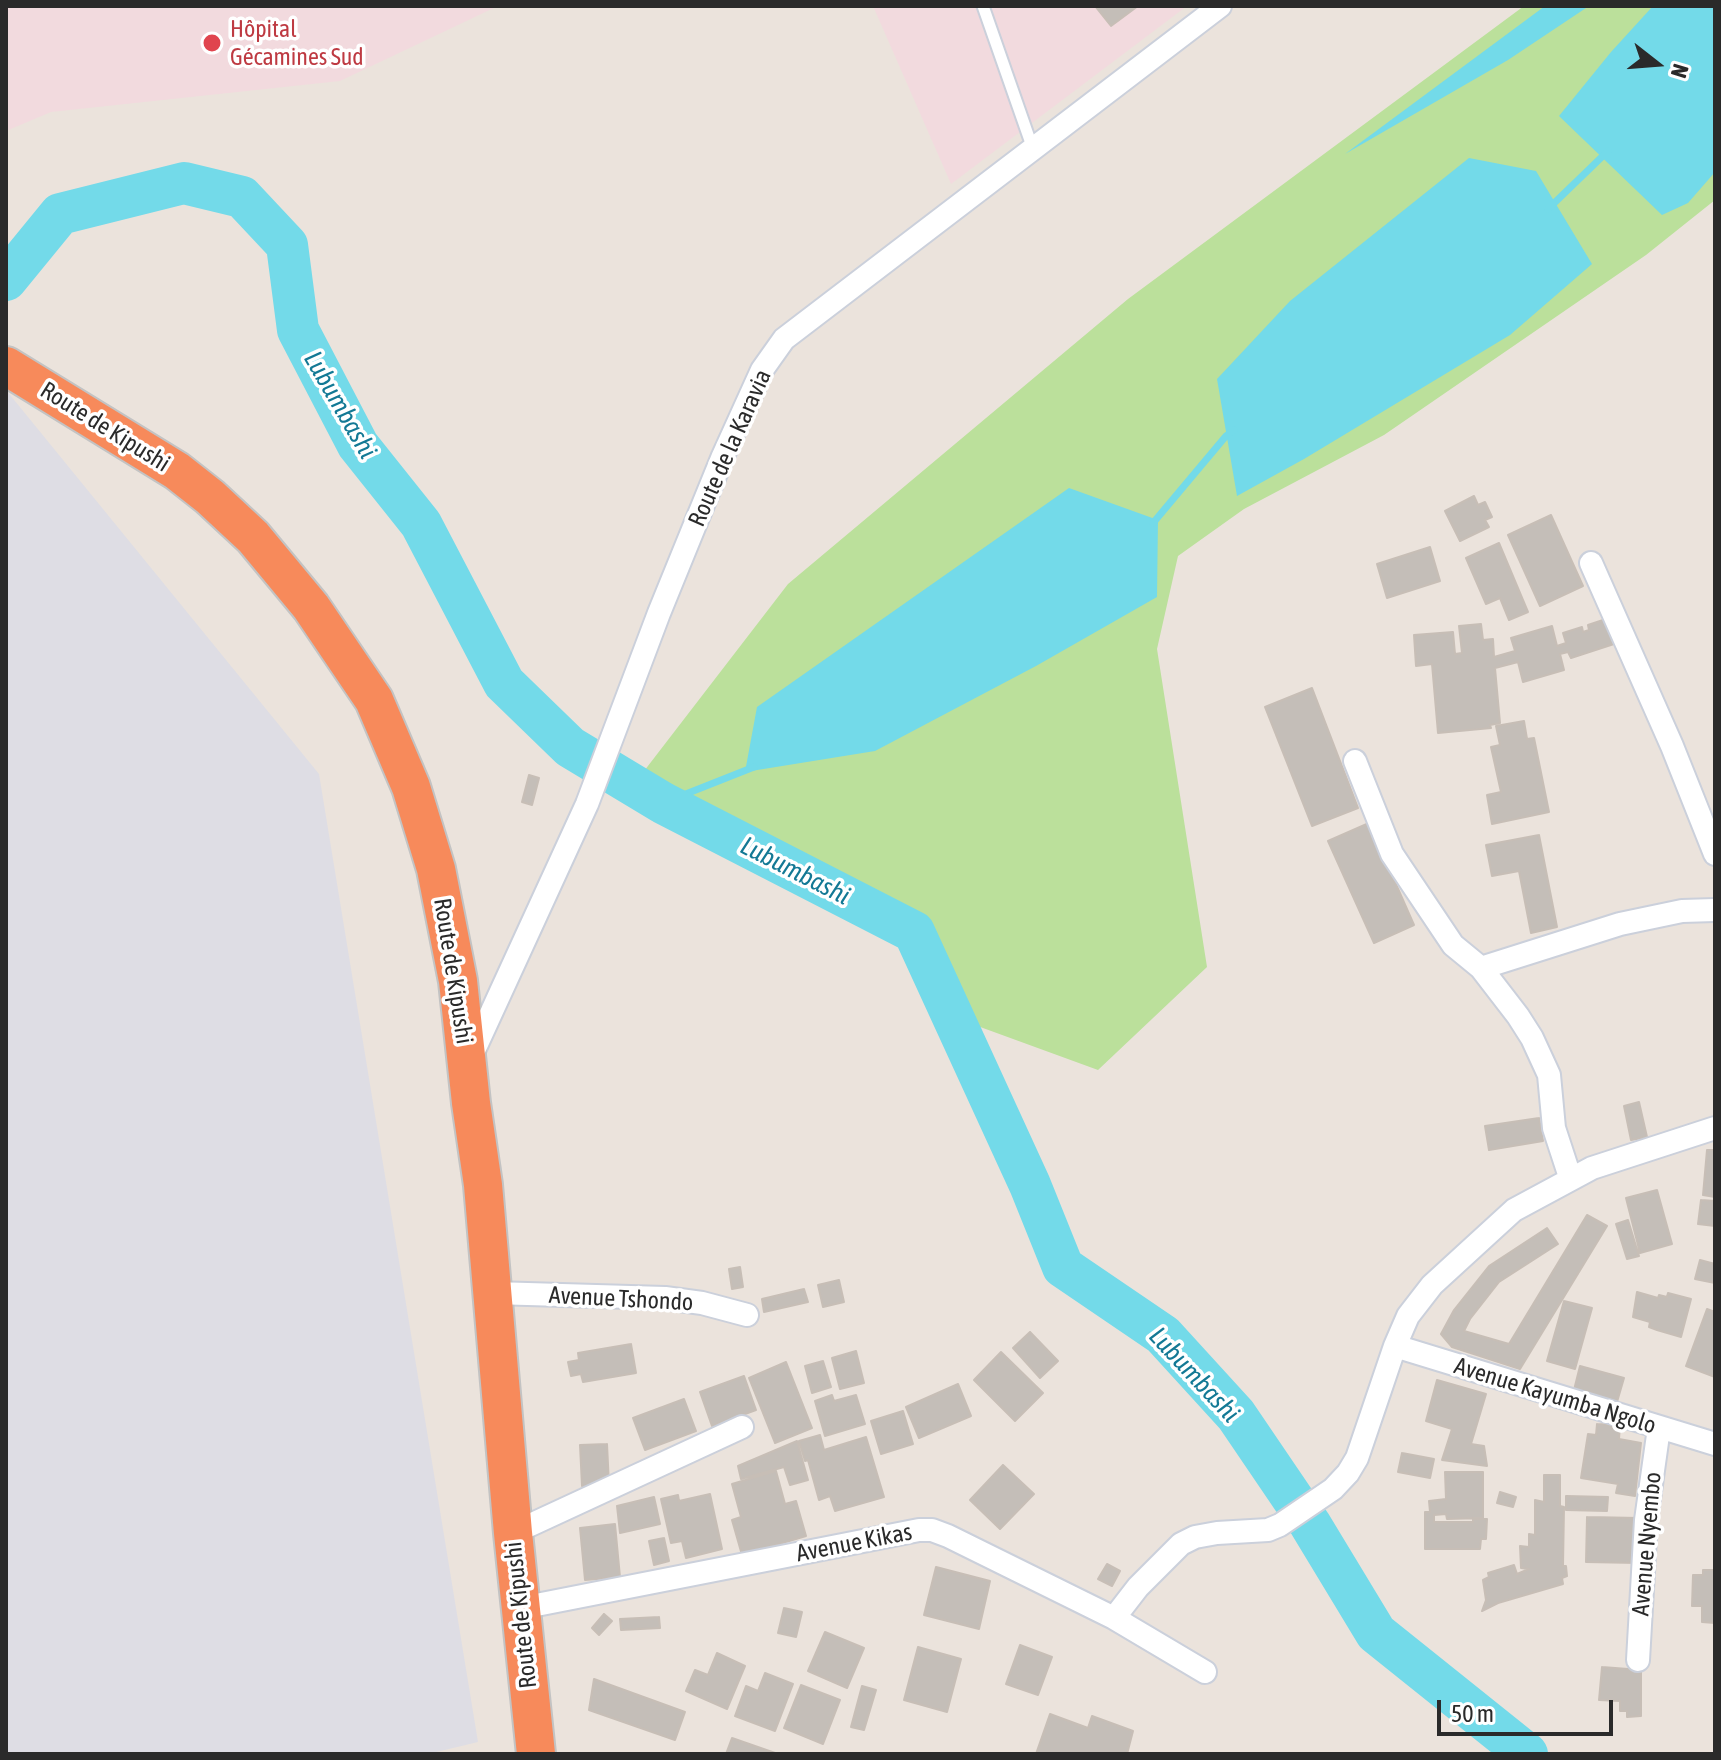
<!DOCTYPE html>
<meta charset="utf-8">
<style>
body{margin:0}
#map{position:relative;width:1721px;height:1760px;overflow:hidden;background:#ebe3dc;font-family:"Asap Condensed",sans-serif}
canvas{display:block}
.frame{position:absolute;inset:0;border:8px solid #2a2a2a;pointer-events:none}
.north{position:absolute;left:1617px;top:24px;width:80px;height:80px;-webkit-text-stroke:6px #fff;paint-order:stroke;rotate:107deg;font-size:22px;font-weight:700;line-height:32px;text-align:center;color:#2a2a2a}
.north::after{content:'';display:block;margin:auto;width:28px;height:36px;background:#2a2a2a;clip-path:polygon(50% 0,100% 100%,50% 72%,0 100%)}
.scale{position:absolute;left:1437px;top:1700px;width:176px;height:36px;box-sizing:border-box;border:4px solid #2a2a2a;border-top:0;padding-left:10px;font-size:24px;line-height:28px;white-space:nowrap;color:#2a2a2a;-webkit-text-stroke:6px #fff;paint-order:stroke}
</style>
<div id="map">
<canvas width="1721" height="1760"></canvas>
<div class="frame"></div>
<div class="north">N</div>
<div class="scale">50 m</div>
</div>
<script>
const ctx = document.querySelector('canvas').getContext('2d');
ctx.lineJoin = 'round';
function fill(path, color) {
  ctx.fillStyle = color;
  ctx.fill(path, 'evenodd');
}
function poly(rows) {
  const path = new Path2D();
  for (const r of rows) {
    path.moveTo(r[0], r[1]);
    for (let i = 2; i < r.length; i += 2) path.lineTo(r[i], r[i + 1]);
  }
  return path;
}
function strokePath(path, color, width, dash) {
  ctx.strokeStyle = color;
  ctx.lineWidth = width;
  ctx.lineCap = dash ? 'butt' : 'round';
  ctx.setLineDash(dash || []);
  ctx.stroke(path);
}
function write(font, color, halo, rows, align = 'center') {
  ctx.font = font + ' "Asap Condensed",sans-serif';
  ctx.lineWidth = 7;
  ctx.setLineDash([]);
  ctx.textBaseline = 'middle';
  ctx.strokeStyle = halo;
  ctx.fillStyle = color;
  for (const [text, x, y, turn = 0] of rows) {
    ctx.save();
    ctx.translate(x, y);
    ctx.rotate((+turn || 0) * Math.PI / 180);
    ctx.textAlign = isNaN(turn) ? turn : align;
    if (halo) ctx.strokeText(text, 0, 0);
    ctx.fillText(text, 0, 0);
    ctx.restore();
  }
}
fill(poly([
 [6,390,319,774,478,1742,428,1754,6,1754]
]), '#dedde4');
fill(poly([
 [6,6,498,6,340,81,51,112,6,131],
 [873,6,1187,6,951,184]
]), '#f2dade');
fill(poly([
 [1524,6,1715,6,1715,200,1646,255,1384,435,1244,509,1178,556,1157,649,1207,967,1098,1070,972,1024,921,929,762,854,641,775,788,584,1128,299]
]), '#bbe09b');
fill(poly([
 [1545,6,1589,6,1508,60,1345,154],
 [1653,6,1715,6,1715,172,1688,203,1662,215,1559,116,1611,52],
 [1469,158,1536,171,1592,264,1510,335,1304,459,1237,496,1217,379,1290,301],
 [1069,488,1158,520,1157,597,1036,666,875,751,745,772,757,707]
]), '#73dae9');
strokePath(poly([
 [1548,209,1608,151],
 [1153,523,1226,436,1234,430],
 [663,803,754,767]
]), '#73dae9', 7);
strokePath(poly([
 [6,280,60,214,184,183,242,197,287,245,298,330,358,445,421,524,504,683,570,747,663,803,914,932,1030,1185,1063,1267,1163,1335,1236,1415,1310,1524,1376,1633,1527,1754]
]), '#73dae9', 42);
const building = poly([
 [1095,6,1138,6,1111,26,1095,6],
 [1474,496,1478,505,1485,502,1492,517,1485,520,1489,527,1460,541,1445,511,1474,496],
 [1551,515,1583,586,1540,606,1508,535,1551,515],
 [1499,543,1528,612,1509,620,1500,598,1486,604,1466,558,1499,543],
 [1430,547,1440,581,1387,598,1377,564,1430,547],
 [1609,618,1617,643,1571,658,1568,652,1560,654,1564,670,1523,682,1518,662,1495,668,1500,723,1490,725,1491,728,1438,733,1432,664,1416,666,1414,635,1453,632,1455,654,1462,653,1459,626,1481,624,1483,640,1493,639,1494,657,1515,651,1511,638,1552,626,1557,646,1566,643,1563,633,1582,627,1583,632,1589,630,1588,625,1609,618],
 [1312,688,1358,808,1312,826,1265,707,1312,688],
 [1524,721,1527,739,1534,738,1549,812,1492,824,1487,795,1501,792,1491,747,1500,745,1496,726,1524,721],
 [529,775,539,778,532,805,522,802,529,775],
 [1369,823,1414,925,1374,943,1328,841,1369,823],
 [1539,835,1557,927,1531,933,1519,871,1492,876,1486,845,1539,835],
 [1639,1102,1647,1137,1631,1140,1624,1106,1639,1102],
 [1539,1118,1543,1141,1489,1150,1485,1126,1539,1118],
 [1707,1150,1715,1150,1715,1197,1703,1195,1707,1150],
 [1657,1190,1672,1244,1640,1253,1626,1198,1657,1190],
 [1701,1200,1715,1201,1715,1226,1698,1224,1701,1200],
 [1587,1215,1607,1226,1520,1369,1452,1347,1441,1334,1454,1310,1489,1266,1547,1228,1558,1244,1499,1282,1470,1319,1464,1331,1509,1344,1587,1215],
 [1628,1220,1639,1256,1627,1259,1616,1224,1628,1220],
 [1700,1260,1715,1264,1715,1283,1695,1279,1700,1260],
 [740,1267,743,1287,732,1289,729,1269,740,1267],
 [839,1280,844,1302,823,1307,818,1285,839,1280],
 [804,1289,808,1302,764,1312,762,1299,804,1289],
 [1637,1292,1658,1298,1659,1295,1667,1297,1668,1293,1691,1299,1681,1337,1657,1330,1649,1327,1650,1322,1633,1317,1637,1292],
 [1564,1301,1592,1308,1575,1369,1547,1361,1564,1301],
 [1707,1309,1715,1312,1715,1377,1686,1366,1707,1309],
 [1030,1332,1058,1361,1040,1378,1013,1348,1030,1332],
 [631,1344,636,1373,583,1382,581,1374,571,1376,568,1362,579,1360,578,1353,631,1344],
 [856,1351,864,1383,840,1389,832,1358,856,1351],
 [1001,1352,1043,1393,1015,1421,974,1380,1001,1352],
 [823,1361,831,1387,812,1393,805,1366,823,1361],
 [786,1362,812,1428,775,1443,749,1378,786,1362],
 [1580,1366,1624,1378,1617,1402,1574,1390,1580,1366],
 [744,1376,756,1410,712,1426,700,1392,744,1376],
 [1437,1380,1486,1394,1471,1444,1484,1446,1487,1466,1442,1460,1452,1429,1426,1421,1437,1380],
 [958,1384,971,1416,919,1438,906,1407,958,1384],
 [832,1395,834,1401,856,1395,865,1424,825,1436,815,1401,832,1395],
 [684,1399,696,1431,645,1450,633,1418,684,1399],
 [903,1411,913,1444,881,1454,871,1421,903,1411],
 [1597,1424,1620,1425,1619,1439,1641,1443,1635,1496,1616,1493,1618,1484,1581,1478,1588,1434,1596,1435,1597,1424],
 [820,1435,824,1450,866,1437,884,1497,835,1511,830,1496,819,1500,808,1460,805,1461,799,1441,820,1435],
 [797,1441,808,1480,790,1485,784,1467,741,1479,738,1466,797,1441],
 [607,1444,609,1485,582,1486,580,1445,607,1444],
 [1402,1453,1434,1459,1430,1478,1398,1472,1402,1453],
 [1003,1465,1034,1494,1000,1529,970,1500,1003,1465],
 [776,1471,785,1504,796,1501,806,1536,742,1555,732,1520,741,1517,732,1484,776,1471],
 [1445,1472,1483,1472,1483,1518,1447,1519,1446,1514,1434,1515,1434,1522,1473,1522,1473,1519,1487,1519,1486,1539,1481,1539,1480,1549,1425,1549,1425,1512,1430,1512,1429,1501,1446,1499,1445,1472],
 [1544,1475,1560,1475,1560,1506,1564,1507,1563,1566,1566,1566,1567,1576,1562,1578,1563,1584,1498,1603,1482,1611,1486,1600,1483,1580,1489,1577,1488,1573,1514,1565,1517,1574,1529,1569,1521,1568,1520,1546,1529,1547,1529,1534,1535,1535,1535,1500,1544,1502,1544,1475],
 [1500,1492,1516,1497,1513,1507,1497,1503,1500,1492],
 [710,1494,722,1549,686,1558,682,1541,671,1543,661,1499,678,1495,679,1501,710,1494],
 [1566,1496,1608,1497,1607,1511,1566,1510,1566,1496],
 [654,1497,660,1524,620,1533,617,1506,654,1497],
 [1587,1517,1639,1518,1638,1563,1586,1562,1587,1517],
 [615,1524,620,1577,585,1580,580,1528,615,1524],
 [664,1538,669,1561,654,1565,649,1541,664,1538],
 [1107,1564,1120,1571,1112,1586,1098,1579,1107,1564],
 [936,1567,990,1581,979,1629,924,1615,936,1567],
 [1703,1570,1715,1570,1715,1623,1702,1622,1702,1606,1692,1606,1693,1575,1703,1575,1703,1570],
 [784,1608,802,1612,796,1637,778,1633,784,1608],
 [604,1614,612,1621,599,1635,592,1628,604,1614],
 [659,1617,660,1628,621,1630,620,1619,659,1617],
 [825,1632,864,1648,847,1688,808,1671,825,1632],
 [1020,1645,1052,1657,1038,1695,1006,1684,1020,1645],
 [918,1647,961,1659,947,1712,904,1700,918,1647],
 [717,1653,745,1666,727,1709,686,1691,695,1670,708,1675,717,1653],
 [1602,1667,1641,1670,1641,1716,1627,1717,1627,1711,1620,1711,1620,1701,1599,1700,1602,1667],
 [765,1673,793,1684,775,1731,735,1716,746,1686,758,1691,765,1673],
 [594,1679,685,1712,675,1740,589,1710,594,1679],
 [801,1685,840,1700,823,1744,784,1728,801,1685],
 [862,1686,876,1690,864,1730,851,1727,862,1686],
 [1050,1714,1088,1728,1092,1716,1133,1731,1127,1754,1036,1754,1050,1714],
 [732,1738,778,1754,726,1754,732,1738]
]);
fill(building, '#c4beb8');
strokePath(building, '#c7beb6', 2);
const lane = poly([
 [983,6,1033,149]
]);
const street = poly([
 [1591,563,1672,746,1715,854],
 [1355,761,1392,854,1453,945,1481,968,1518,1016,1532,1038,1549,1075,1554,1128,1570,1177],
 [1481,968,1620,924,1682,911,1715,910],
 [470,1059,587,804,659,613,723,456,762,370,784,339,1220,6],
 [493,1293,665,1298,702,1303,747,1315],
 [1395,1346,1715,1444],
 [513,1533,742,1427],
 [521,1608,919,1530,932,1530,948,1536,1114,1618,1205,1672],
 [1114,1618,1138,1587,1181,1544,1195,1537,1217,1533,1268,1530,1280,1525,1333,1489,1348,1473,1357,1458,1395,1346,1408,1316,1432,1285,1514,1210,1592,1168,1715,1128],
 [1638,1660,1646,1520,1659,1428]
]);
const highway = poly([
 [6,366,177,471,210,497,253,537,311,607,374,700,411,787,436,869,458,981,471,1103,483,1185,513,1533,536,1754]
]);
strokePath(lane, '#cbd0db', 15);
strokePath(street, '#cbd0db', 26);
strokePath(highway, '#c3c3c3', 42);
strokePath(lane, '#fff', 11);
strokePath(street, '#fff', 22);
strokePath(highway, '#f78a5b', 38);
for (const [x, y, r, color] of [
 [212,43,10,"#e0444e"]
]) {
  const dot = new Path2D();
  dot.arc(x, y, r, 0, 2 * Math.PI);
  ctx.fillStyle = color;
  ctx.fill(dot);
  strokePath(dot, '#fff', 3);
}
write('24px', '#be3a42', '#fff', [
 ["Hôpital",230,29],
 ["Gécamines Sud",230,57]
], 'left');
write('24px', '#2a2a2a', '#fff', [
 ["Route de Kipushi",105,427,32],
 ["Route de la Karavia",730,448,-66],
 ["Route de Kipushi",453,971,81],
 ["Avenue Tshondo",621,1299,3],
 ["Avenue Kayumba Ngolo",1555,1396,17],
 ["Avenue Kikas",854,1543,-11],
 ["Avenue Nyembo",1647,1544,-85],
 ["Route de Kipushi",521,1615,-96]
]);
write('italic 26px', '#137995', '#fff', [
 ["Lubumbashi",340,405,60],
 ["Lubumbashi",795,871,27],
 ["Lubumbashi",1194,1375,47]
]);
</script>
